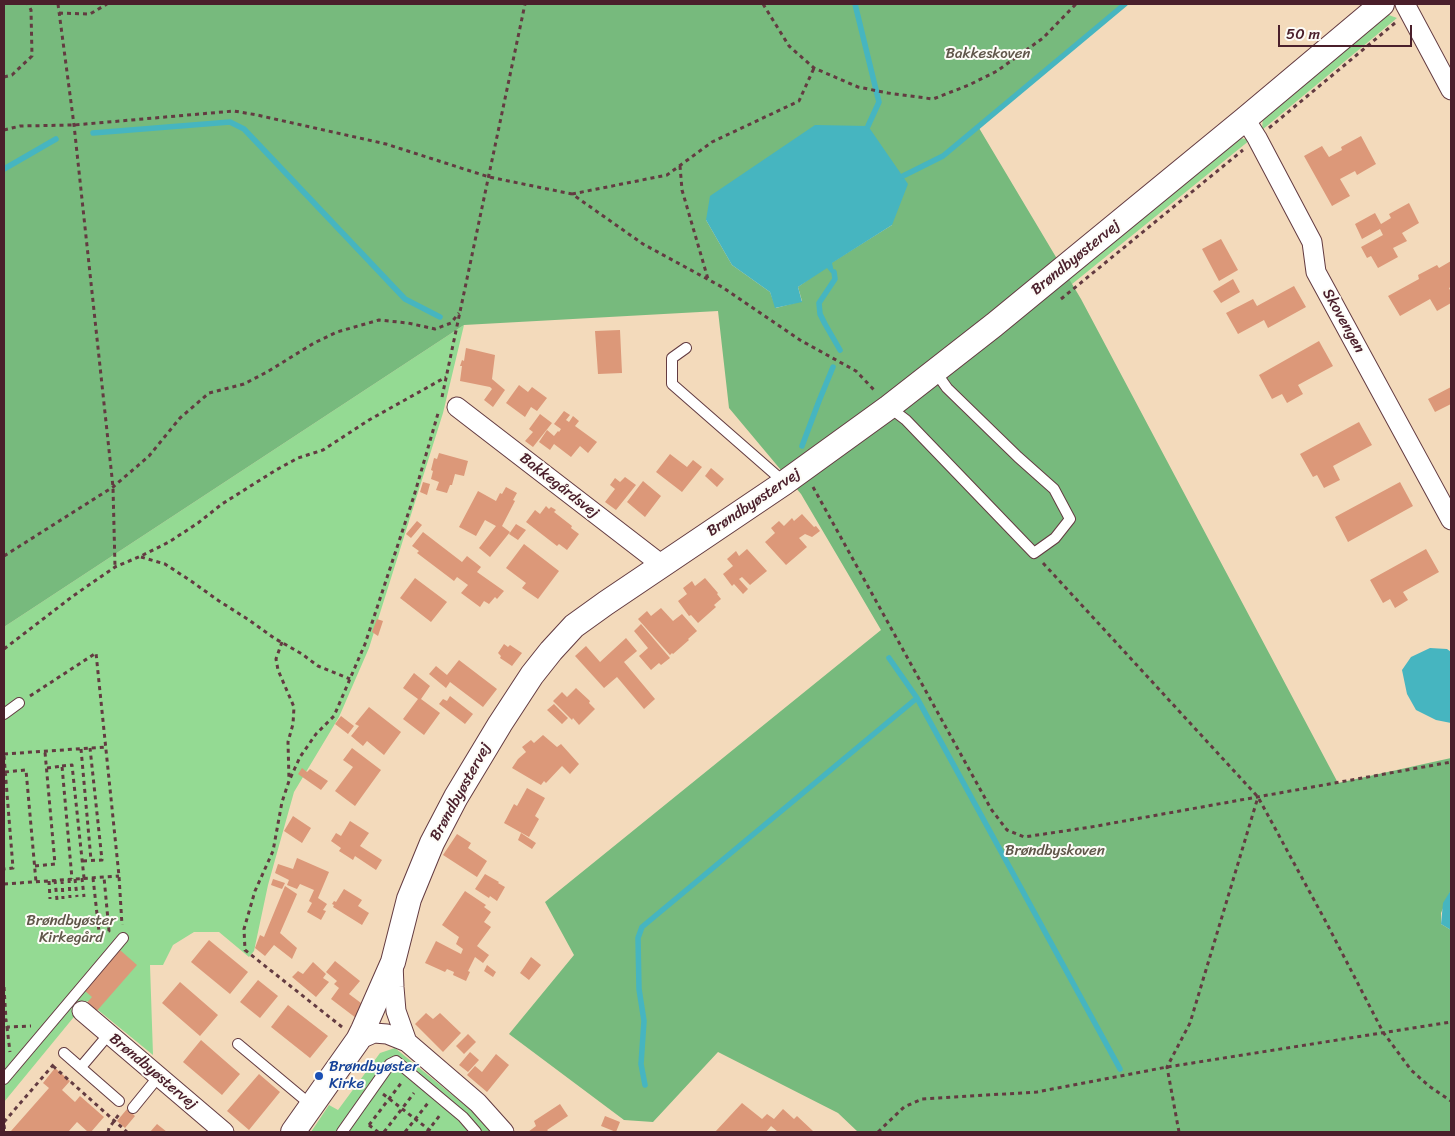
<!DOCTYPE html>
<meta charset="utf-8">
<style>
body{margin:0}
#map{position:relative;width:1455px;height:1136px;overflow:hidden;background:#f3dabb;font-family:Sriracha,sans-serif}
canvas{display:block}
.frame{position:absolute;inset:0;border:5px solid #4a1f2b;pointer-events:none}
.scale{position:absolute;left:1278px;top:25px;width:134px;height:22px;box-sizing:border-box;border:2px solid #4a1f2b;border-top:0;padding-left:6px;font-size:15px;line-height:18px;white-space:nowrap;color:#4a1f2b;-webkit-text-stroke:4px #fdfcf7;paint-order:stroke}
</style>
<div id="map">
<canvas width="1455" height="1136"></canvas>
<div class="frame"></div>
<div class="scale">50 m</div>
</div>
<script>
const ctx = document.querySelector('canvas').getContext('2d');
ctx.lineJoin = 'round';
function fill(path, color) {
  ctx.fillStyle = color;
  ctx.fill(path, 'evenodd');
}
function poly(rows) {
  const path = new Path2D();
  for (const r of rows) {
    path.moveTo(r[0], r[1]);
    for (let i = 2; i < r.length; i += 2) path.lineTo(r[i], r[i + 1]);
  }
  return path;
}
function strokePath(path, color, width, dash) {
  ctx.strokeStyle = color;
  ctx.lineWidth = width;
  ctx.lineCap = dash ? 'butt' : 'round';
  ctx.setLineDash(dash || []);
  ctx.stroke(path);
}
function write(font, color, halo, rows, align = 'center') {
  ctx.font = font + ' Sriracha,sans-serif';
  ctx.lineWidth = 4;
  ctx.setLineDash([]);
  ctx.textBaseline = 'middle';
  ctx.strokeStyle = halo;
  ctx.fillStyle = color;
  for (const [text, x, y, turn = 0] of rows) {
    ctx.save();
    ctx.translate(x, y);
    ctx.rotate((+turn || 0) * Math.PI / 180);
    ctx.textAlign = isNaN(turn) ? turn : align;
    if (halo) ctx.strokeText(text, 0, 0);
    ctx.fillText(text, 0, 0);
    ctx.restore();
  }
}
fill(poly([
 [1386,14,1397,18,1262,130,1263,116],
 [1236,137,1250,140,951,382,949,377],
 [464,325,443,413,369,648,339,717,294,792,268,885,254,951,249,957,219,932,194,932,173,945,163,965,150,965,153,1055,87,1001,4,1102,4,627],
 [395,1048,472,1111,491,1132,311,1132,329,1105,338,1110,380,1053]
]), '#94da93');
fill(poly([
 [4,4,1125,4,979,128,1081,299,1338,783,1451,758,1451,890,1441,913,1441,924,1451,930,1451,1132,858,1132,838,1113,718,1052,653,1122,624,1120,509,1034,574,955,545,902,881,630,801,494,729,408,718,311,464,325,4,627],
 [706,220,892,225,831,263,798,287,802,301,776,308,770,292,732,265]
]), '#77ba7d');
fill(poly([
 [815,125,868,126,908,184,892,225,832,263,834,272,831,273,827,268,798,287,802,302,775,308,770,292,732,265,706,220,710,196],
 [1430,648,1447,649,1451,652,1451,723,1436,720,1416,710,1407,694,1402,670,1411,657],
 [1451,890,1451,930,1441,924,1443,903]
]), '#46b5c0');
strokePath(poly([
 [855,4,879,102,868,126],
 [93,133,230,122,244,129,405,299,440,317],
 [4,169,56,139],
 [903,176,943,156,1125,4],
 [834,272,835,279,819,303,820,314,825,324,840,350],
 [802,446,819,401,833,367],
 [889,658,917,698,1120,1069],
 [645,1085,641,1064,644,1021,639,989,638,938,642,927,917,698]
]), '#46b5c0', 5.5);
fill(poly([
 [1361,136,1376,164,1357,175,1355,171,1340,179,1350,196,1332,206,1304,156,1322,146,1329,157,1342,150,1341,147],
 [1409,203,1419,223,1402,233,1407,241,1393,248,1398,257,1378,268,1371,256,1367,258,1361,247,1383,235,1380,229,1362,239,1355,224,1375,213,1381,224,1391,218,1389,214],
 [1221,239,1238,270,1219,281,1202,249],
 [1451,261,1451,287,1449,288,1451,292,1451,303,1437,311,1430,299,1400,316,1388,296,1419,279,1418,275,1437,265,1439,268],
 [1233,279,1240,292,1221,303,1213,291],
 [1294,286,1306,307,1268,328,1264,320,1238,334,1226,313,1253,299,1257,306],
 [620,330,622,373,598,374,595,331],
 [1319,341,1333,366,1298,385,1303,394,1287,403,1282,394,1272,399,1259,375],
 [466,348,495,355,492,379,505,390,493,407,484,400,492,389,490,387,460,381,462,366,460,366,462,360,464,361],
 [519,385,528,392,532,387,547,398,537,411,531,407,525,417,506,403],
 [1451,387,1451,404,1435,412,1428,399],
 [564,411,570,415,566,420,569,422,573,416,579,421,575,426,597,442,588,453,580,446,571,457,554,444,550,450,539,442,547,430,554,436,558,431,559,432,561,429,554,424],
 [540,414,552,423,533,447,525,441,533,432,529,429],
 [1359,422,1372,445,1333,466,1340,480,1324,488,1317,475,1313,477,1300,454],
 [439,453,468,461,464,476,455,474,452,485,450,485,447,493,436,490,439,482,431,479,433,471,431,470,434,458,437,459],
 [670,454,687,467,693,460,702,467,682,492,656,472],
 [711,468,724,479,717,487,705,476],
 [625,477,636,485,616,510,605,502,615,489,610,485,615,478,620,482],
 [643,481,661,496,645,517,627,502],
 [423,482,430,484,427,495,420,492],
 [1400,482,1413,506,1348,542,1335,517],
 [506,487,517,493,513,500,515,501,502,526,510,532,490,557,479,548,496,526,485,520,476,536,459,527,478,491,496,501,500,493,502,494],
 [546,506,549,509,551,507,556,510,554,512,572,526,571,528,579,534,567,550,559,544,557,546,526,522,535,510,540,514],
 [802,514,814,527,816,526,820,531,812,537,805,534,799,538,807,547,786,565,765,542,775,533,771,528,779,521,784,526,792,518,794,521],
 [417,521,422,525,411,538,406,534],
 [516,524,526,530,518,540,509,534],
 [423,532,462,562,467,556,481,567,477,572,504,591,497,599,495,597,489,604,484,601,480,607,461,593,468,585,457,577,454,581,417,553,419,551,412,546],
 [524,544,559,571,538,599,522,588,526,583,506,568],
 [747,549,767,571,750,585,742,577,739,579,748,589,743,594,734,584,732,586,723,574,733,566,727,559,736,551,739,556],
 [1426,549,1439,572,1403,592,1408,600,1395,608,1390,599,1383,603,1370,580],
 [415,578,447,602,431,622,400,598],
 [705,578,718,593,717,594,721,599,714,605,716,607,698,623,691,615,689,616,678,601,687,594,683,588,692,581,695,586],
 [661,608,673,621,682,614,697,631,688,639,689,640,673,654,672,653,670,655,638,619,647,611,651,616],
 [377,619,383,621,378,636,372,632],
 [641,624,670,658,661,665,659,663,651,670,639,656,648,648,634,631],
 [626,638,637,651,624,662,655,699,644,709,617,677,604,688,575,656,586,646,600,662],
 [504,644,508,647,510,645,522,653,512,666,500,658,501,656,498,653],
 [459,660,497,689,483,707,450,682,446,688,429,674,436,666,447,675],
 [414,673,430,686,421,699,440,713,424,735,403,719,418,699,403,688],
 [576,688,590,701,589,703,595,709,579,725,573,718,572,720,553,701,562,692,567,697],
 [450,696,473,714,465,724,439,704,443,699,447,701],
 [554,704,568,718,562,724,547,710],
 [369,707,401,732,384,755,367,741,363,746,351,736,359,726,355,724],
 [341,716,354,726,348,734,335,724],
 [543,735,557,747,561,744,579,764,570,774,562,766,546,783,544,781,541,785,512,768,518,759,526,752,522,747,531,740,534,743],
 [352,748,381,770,355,806,335,791,353,767,343,760],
 [302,768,307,772,310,769,328,781,321,790,298,774],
 [527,788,545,798,535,816,539,819,529,837,504,823,514,804,517,806],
 [293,816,311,828,302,843,284,831],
 [350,821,369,833,360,846,382,860,376,870,355,856,353,860,339,851,341,848,331,841,336,833,341,836],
 [521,833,536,843,532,849,518,840],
 [457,834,471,843,468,848,487,861,477,877,443,855],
 [297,858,329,872,318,898,327,904,323,910,326,911,321,920,307,912,312,903,309,901,314,890,300,884,297,889,287,885,289,880,275,873,278,864,293,869],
 [485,874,499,882,498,883,505,887,497,901,490,896,489,898,475,889],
 [273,879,285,883,282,889,271,885],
 [285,886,297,894,280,933,297,948,292,959,274,945,265,956,255,948,260,935,264,937],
 [344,889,362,900,358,906,369,913,362,925,333,907,334,905,332,904,334,901,336,902],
 [465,891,486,905,484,907,491,912,484,922,491,927,477,946,489,955,483,963,475,957,468,971,470,972,466,981,453,975,454,972,447,969,445,972,425,963,436,941,461,954,463,949,456,944,459,937,442,925],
 [209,940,248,972,230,994,191,962],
 [120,950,137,965,95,1013,85,1005,92,997,85,991],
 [531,957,541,965,529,980,520,973],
 [335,961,360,981,349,994,365,1006,356,1018,331,999,339,988,334,984,337,981,326,972],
 [313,962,326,974,323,978,329,982,316,997,292,977,298,971,303,974],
 [487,965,496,972,493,977,484,971],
 [258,980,278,996,260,1018,240,1002],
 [180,982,218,1015,200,1036,162,1003],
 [288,1005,328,1036,310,1058,271,1027],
 [426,1013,433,1019,440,1013,461,1033,443,1052,415,1024],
 [468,1034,476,1042,464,1054,456,1046],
 [201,1040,240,1074,222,1095,183,1062],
 [470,1052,479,1060,468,1072,459,1065],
 [496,1054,509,1065,487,1092,467,1075,475,1066,482,1072],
 [55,1068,70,1081,62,1090,75,1102,80,1096,104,1117,91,1132,88,1132,77,1122,68,1132,13,1132,11,1131,49,1088,43,1083],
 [259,1074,280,1092,249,1130,227,1111],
 [742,1103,762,1119,767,1114,774,1119,783,1109,794,1119,797,1116,813,1131,812,1132,778,1132,771,1126,766,1132,715,1132],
 [560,1104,568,1116,547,1130,548,1131,546,1132,528,1132,536,1126,534,1121],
 [127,1109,135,1116,125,1128,117,1121],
 [605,1116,620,1122,616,1132,601,1126],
 [157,1124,167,1132,150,1132]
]), '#dc9879');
const service = poly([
 [686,348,672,358,672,384,784,482],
 [889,407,906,420,1034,553,1055,538,1070,519,1054,489,1018,457,947,388,935,371],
 [4,714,19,703],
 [238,1044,311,1105],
 [64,1053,119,1101],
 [81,1067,109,1034],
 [4,1079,123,938],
 [133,1108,159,1076],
 [342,1132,390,1064,396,1061,463,1117,476,1132]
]);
const minor = poly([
 [1405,4,1451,90],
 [1245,119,1257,138,1312,242,1316,272,1451,520],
 [457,407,662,565],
 [393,963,394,987,396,1011,407,1042],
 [82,1011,224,1132],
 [358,1040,374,1033,387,1034,407,1042,478,1103,504,1132]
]);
const tertiary = poly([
 [293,1132,358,1040,363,1030,393,962,409,899,432,843,456,797,500,724,532,675,551,651,574,626,606,603,784,483,889,407,994,325,1245,119,1382,4]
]);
strokePath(service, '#633b41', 12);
strokePath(minor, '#633b41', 21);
strokePath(tertiary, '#633b41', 26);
strokePath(poly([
 [58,4,74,125,113,487,115,567],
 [763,4,789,46,814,68,858,87,888,93,933,99,969,85,997,71,1043,38,1076,4],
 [59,13,90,14,107,4],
 [4,77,12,75,32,56,31,10,28,4],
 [1269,128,1395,23],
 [4,130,20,126,74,125,234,111,257,115,386,144,489,177,572,194,643,244,722,287,800,340,856,371,876,392],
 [680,166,682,190,708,279],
 [572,194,667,175,712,142,799,101,814,68],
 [1061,299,1243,150],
 [442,397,525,4],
 [813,487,991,809,1007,830,1024,837,1091,827,1451,762],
 [4,556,113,487,149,456,180,418,209,393,244,384,267,372,314,343,337,332,379,320,408,323,435,329,451,323,459,313],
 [141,557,165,564,191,581,219,601,249,620,274,638,302,654,318,666,350,679],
 [1043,563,1258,797,1326,922,1383,1032,1411,1070,1429,1086,1451,1101],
 [282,642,276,659,278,670,294,707,293,724,288,742,289,780],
 [4,649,73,596,115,567,141,556,169,542,198,523,222,504,276,470,298,458,323,450,369,420,446,377],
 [30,696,96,653,119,876,122,925],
 [81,749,91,860],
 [4,754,106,747],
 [4,756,13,868,4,869],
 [62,766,72,765,84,878],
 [47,768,62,766,72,879],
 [5,772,26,770,36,882],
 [83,861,102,860,90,748],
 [35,866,55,864,45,752],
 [82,878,84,897],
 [93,878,99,932,109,931,104,877],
 [69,879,70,898],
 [75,879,77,897],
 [55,880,57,900],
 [62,880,63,899],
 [49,881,50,899],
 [4,884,119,876],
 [4,987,6,1020],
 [4,1020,6,1020,7,1027,31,1026],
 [7,1027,10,1052],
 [342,1027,245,950,244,929,255,891,273,851,282,802,289,781,300,757,316,734,334,716,365,644,414,496,439,410],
 [53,1066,127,1132],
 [383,1094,432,1132],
 [4,1122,54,1064],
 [4,1125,5,1132],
 [369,1125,402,1082],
 [369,1125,378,1132],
 [108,1132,109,1128,120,1113],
 [384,1132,414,1093],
 [405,1132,428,1103],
 [427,1132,440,1115],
 [878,1132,904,1107,922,1099,1037,1092,1167,1067,1451,1022],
 [1179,1132,1167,1067,1190,1023,1258,797]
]), '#633b41', 3, [4, 4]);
strokePath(service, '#fff', 10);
strokePath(minor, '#fff', 19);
strokePath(tertiary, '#fff', 24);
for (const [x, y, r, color] of [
 [319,1076,5,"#1a4fb4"]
]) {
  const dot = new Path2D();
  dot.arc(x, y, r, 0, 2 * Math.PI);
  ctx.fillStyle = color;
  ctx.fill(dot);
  strokePath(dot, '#fdfcf7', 2);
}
write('15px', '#60574a', '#fdfcf7', [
 ["Bakkeskoven",988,54],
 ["Brøndbyskoven",1055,851],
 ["Brøndbyøster",71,921],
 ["Kirkegård",71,938]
]);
write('15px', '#4a1f2b', '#fdfcf7', [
 ["Brøndbyøstervej",1076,258,-39],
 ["Skovengen",1343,321,61],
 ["Bakkegårdsvej",559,486,38],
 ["Brøndbyøstervej",754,503,-34],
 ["Brøndbyøstervej",461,792,-61],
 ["Brøndbyøstervej",153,1072,40]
]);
write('15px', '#164399', '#fdfcf7', [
 ["Brøndbyøster",329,1067],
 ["Kirke",329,1084]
], 'left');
</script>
